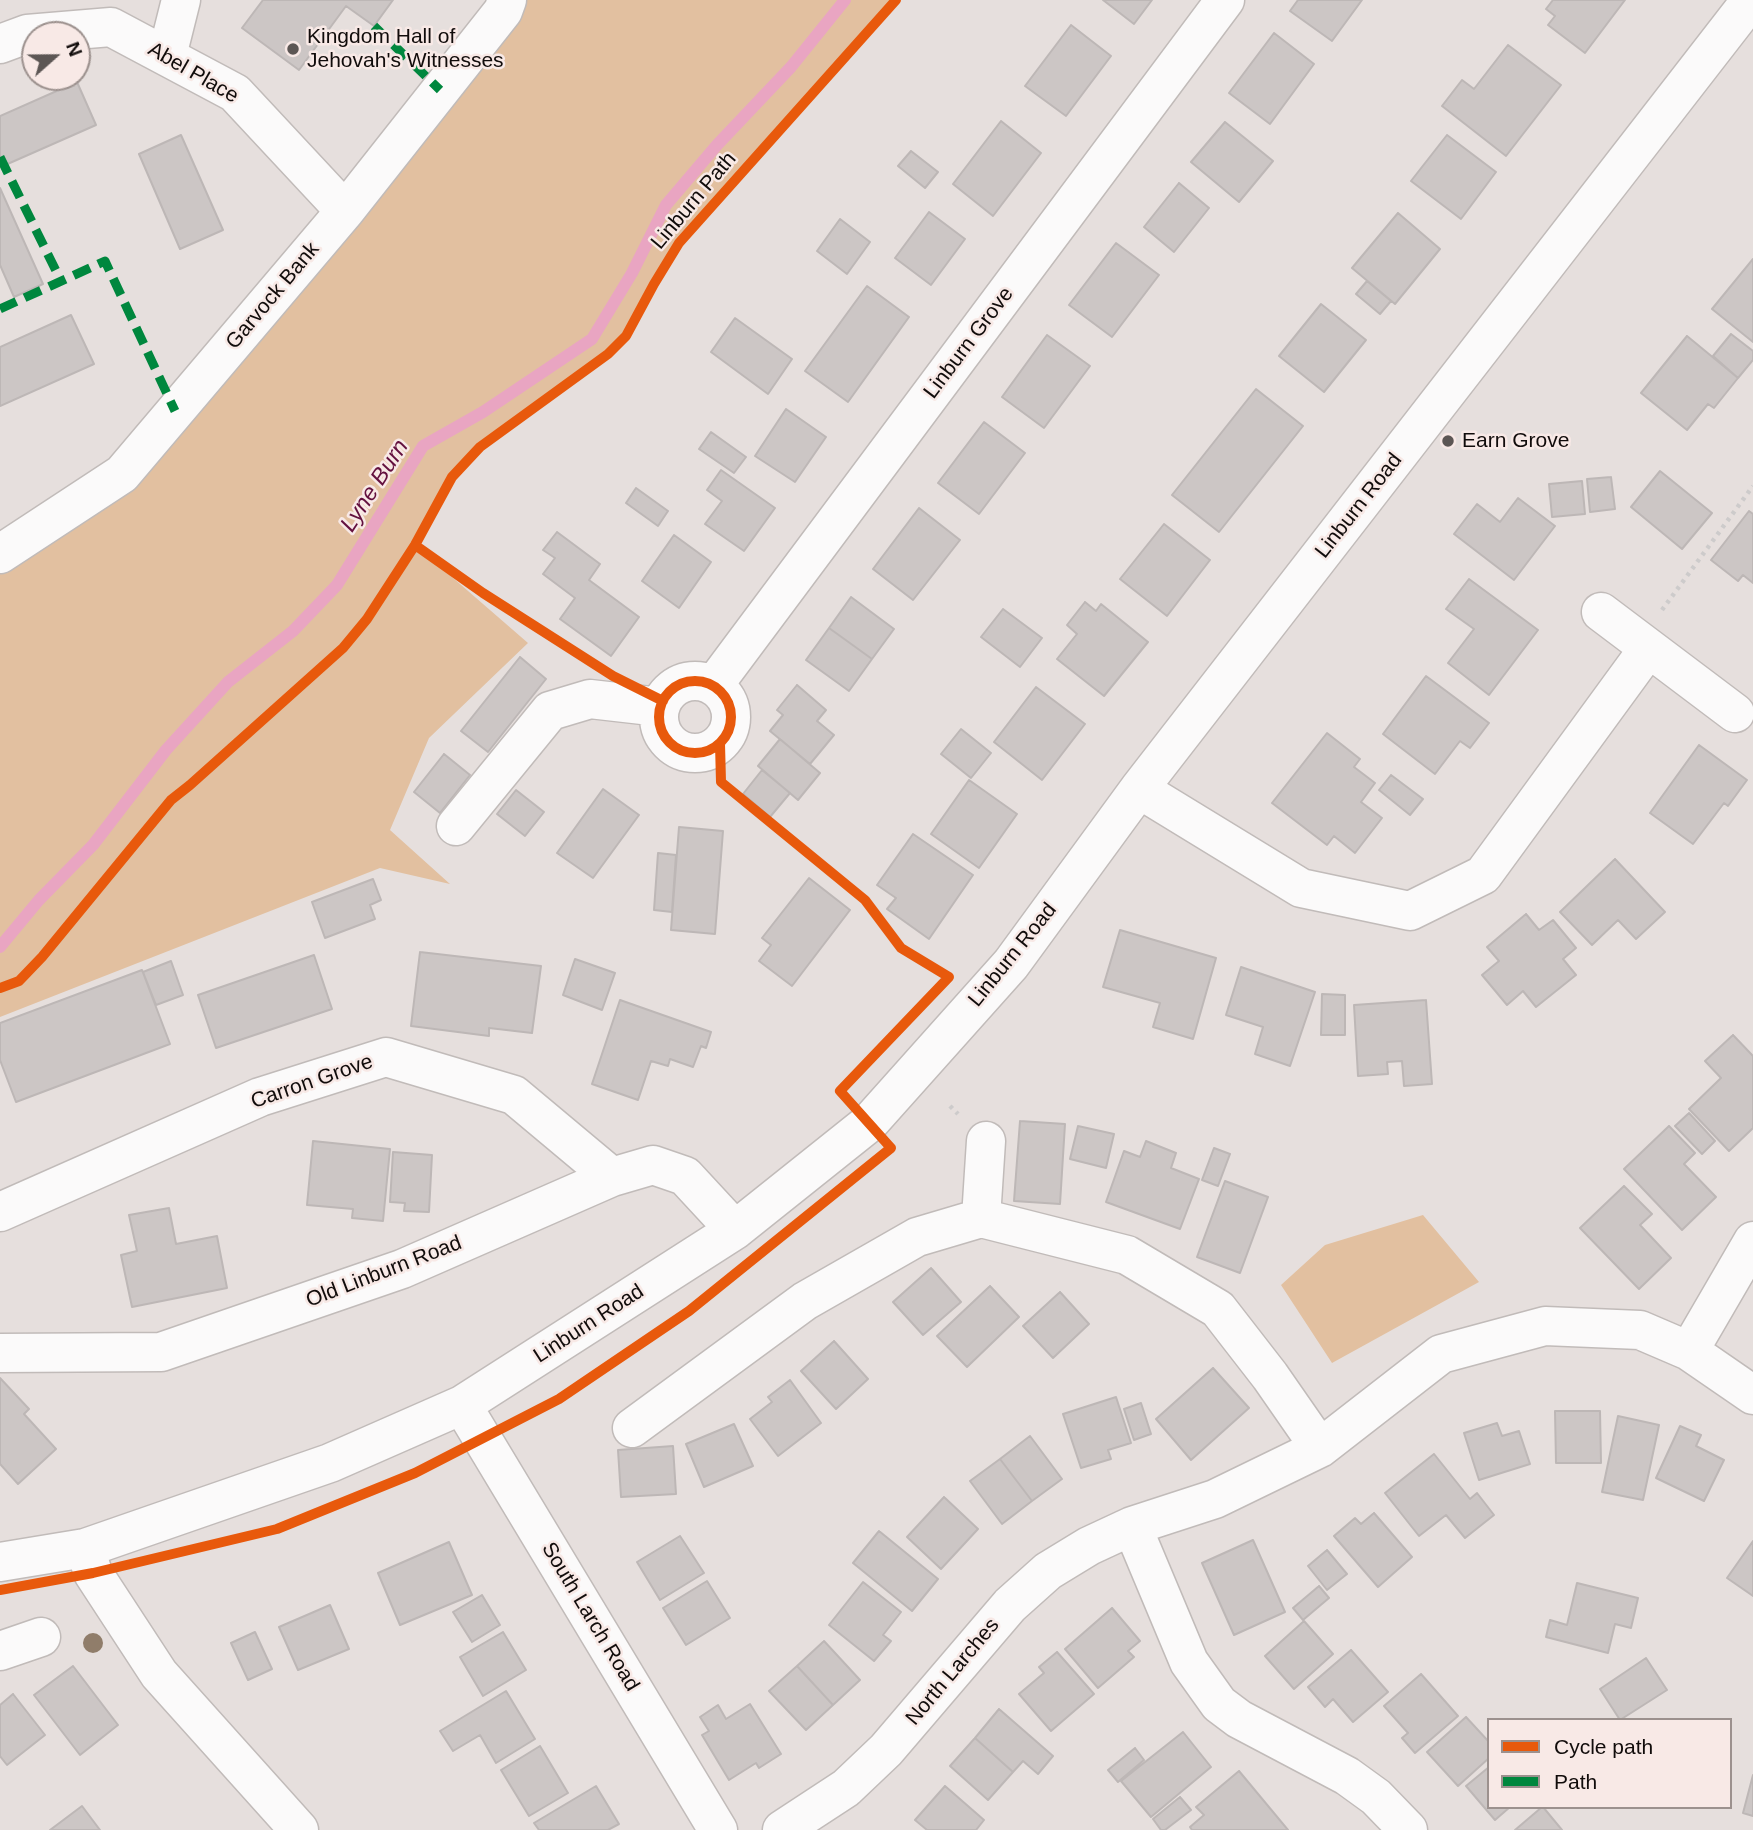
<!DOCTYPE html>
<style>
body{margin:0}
#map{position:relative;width:1753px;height:1830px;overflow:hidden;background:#e6dfdd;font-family:Arial,sans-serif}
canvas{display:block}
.legend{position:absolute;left:1487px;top:1718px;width:245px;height:91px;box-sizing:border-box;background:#f8e9e6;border:2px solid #9c918e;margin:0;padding:9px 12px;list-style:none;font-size:21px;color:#110c0b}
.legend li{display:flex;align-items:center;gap:14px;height:35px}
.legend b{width:35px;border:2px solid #9c918e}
.north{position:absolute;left:21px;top:21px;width:70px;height:70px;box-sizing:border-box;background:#f8e9e6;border:2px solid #9c918e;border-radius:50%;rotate:69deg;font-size:19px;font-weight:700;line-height:28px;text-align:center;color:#110c0b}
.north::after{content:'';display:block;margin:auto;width:24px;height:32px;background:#5c5654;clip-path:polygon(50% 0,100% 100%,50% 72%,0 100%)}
</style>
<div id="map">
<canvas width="1753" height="1830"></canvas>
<ul class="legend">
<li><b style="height:9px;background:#e8590c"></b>Cycle path</li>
<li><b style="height:9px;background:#00873e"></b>Path</li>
</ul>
<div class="north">N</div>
</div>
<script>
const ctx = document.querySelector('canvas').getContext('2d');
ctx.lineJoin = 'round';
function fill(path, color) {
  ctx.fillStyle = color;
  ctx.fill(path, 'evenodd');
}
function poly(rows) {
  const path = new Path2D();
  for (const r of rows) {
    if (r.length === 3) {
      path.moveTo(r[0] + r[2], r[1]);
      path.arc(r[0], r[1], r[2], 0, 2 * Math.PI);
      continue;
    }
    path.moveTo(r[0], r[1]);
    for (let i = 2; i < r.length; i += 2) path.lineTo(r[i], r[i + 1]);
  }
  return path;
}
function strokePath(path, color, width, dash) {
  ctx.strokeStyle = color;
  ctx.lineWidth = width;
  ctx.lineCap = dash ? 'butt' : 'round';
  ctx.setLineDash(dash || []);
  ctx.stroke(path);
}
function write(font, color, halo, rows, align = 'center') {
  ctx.font = font + ' Arial,sans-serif';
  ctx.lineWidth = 5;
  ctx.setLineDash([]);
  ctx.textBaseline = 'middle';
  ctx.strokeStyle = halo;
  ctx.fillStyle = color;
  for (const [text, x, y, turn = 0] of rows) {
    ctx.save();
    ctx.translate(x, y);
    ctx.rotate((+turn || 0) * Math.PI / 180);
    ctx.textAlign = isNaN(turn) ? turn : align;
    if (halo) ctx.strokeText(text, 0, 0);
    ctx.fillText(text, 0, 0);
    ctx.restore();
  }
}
fill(poly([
 [507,0,896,0,679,243,654,284,626,336,608,354,480,447,452,477,415,545,528,643,429,738,390,830,450,884,380,868,0,1017,0,554,122,474],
 [1423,1215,1479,1282,1332,1363,1281,1285,1325,1245]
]), '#e2c0a0');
strokePath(poly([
 [0,947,39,900,93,845,166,750,228,682,293,631,337,585,423,446,483,412,592,339,632,273,666,205,717,145,791,67,845,0]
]), '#e9a5c2', 12);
const building = poly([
 [263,0,393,0,374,26,346,6,299,70,242,28,263,0],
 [1103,0,1152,0,1134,24,1103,0],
 [1298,0,1362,0,1332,41,1290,11,1298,0],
 [1553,0,1625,0,1585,53,1548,25,1555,16,1546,9,1553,0],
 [1071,25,1111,56,1066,116,1025,86,1071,25],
 [1274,33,1314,64,1270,124,1229,93,1274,33],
 [1508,45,1561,85,1506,156,1442,106,1462,80,1474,89,1508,45],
 [77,82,96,125,3,166,0,161,0,116,77,82],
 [1001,121,1041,153,993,216,953,184,1001,121],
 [1225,122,1273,161,1239,202,1191,162,1225,122],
 [181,135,223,230,180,249,139,154,181,135],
 [1447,135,1496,172,1461,219,1411,181,1447,135],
 [911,151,938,172,925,188,898,166,911,151],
 [1179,183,1209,208,1174,252,1144,227,1179,183],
 [0,188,43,284,14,297,0,265,0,188],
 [929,212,965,239,931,285,895,258,929,212],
 [1398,213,1440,249,1395,304,1352,268,1398,213],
 [840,219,870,242,847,274,817,251,840,219],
 [1116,243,1159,275,1112,337,1069,305,1116,243],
 [1753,259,1753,342,1712,309,1753,259],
 [1367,281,1391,301,1380,314,1356,294,1367,281],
 [867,286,909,317,848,402,805,371,867,286],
 [1321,304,1366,340,1324,392,1279,356,1321,304],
 [71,315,94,364,0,406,0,347,71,315],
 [735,318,792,359,768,394,711,352,735,318],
 [1731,334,1753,351,1753,360,1738,378,1713,356,1731,334],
 [1047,335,1090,366,1044,428,1002,397,1047,335],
 [1687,336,1738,378,1714,408,1708,404,1687,430,1641,393,1687,336],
 [1256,389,1303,426,1219,532,1172,495,1256,389],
 [786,409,826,437,795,482,755,456,786,409],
 [984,422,1025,453,979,514,938,483,984,422],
 [711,432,746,457,734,473,699,449,711,432],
 [721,470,775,508,744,551,705,524,722,501,707,490,721,470],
 [1660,471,1712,513,1682,549,1631,507,1660,471],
 [1611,477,1615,509,1590,512,1587,479,1611,477],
 [1582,481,1585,514,1552,517,1549,484,1582,481],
 [636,488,668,511,658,526,626,503,636,488],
 [1518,498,1555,526,1514,580,1454,534,1477,504,1500,522,1518,498],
 [919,508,960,540,913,600,873,569,919,508],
 [1749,511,1753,514,1753,583,1743,575,1738,581,1711,560,1749,511],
 [1164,524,1210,560,1167,616,1120,579,1164,524],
 [557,532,600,564,589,580,639,617,611,656,560,619,575,598,543,574,555,558,543,550,557,532],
 [674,535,711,562,679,608,642,581,674,535],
 [1469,579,1538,630,1489,695,1448,663,1474,629,1446,609,1469,579],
 [851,597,894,629,872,659,829,628,851,597],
 [1085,602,1096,611,1101,604,1148,642,1104,696,1057,659,1077,634,1067,625,1085,602],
 [1003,609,1042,638,1020,667,981,637,1003,609],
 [829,628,872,659,849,691,806,660,829,628],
 [520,657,546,679,488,752,461,731,520,657],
 [1426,676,1489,723,1470,748,1460,741,1435,774,1383,734,1426,676],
 [797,685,826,710,817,721,834,735,810,764,770,731,783,715,777,710,797,685],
 [1036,687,1085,724,1042,780,994,742,1036,687],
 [961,729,991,753,971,778,941,754,961,729],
 [1327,733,1360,759,1354,767,1375,783,1361,802,1382,818,1355,853,1334,836,1327,845,1272,803,1327,733],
 [780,739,820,773,798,800,758,766,780,739],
 [1699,745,1747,780,1728,806,1724,803,1693,844,1650,813,1699,745],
 [444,754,470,775,440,813,414,792,444,754],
 [762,770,790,793,770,817,743,794,762,770],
 [1391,775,1423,799,1410,815,1379,790,1391,775],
 [969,780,1017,814,979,868,931,834,969,780],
 [603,789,639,815,593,878,557,853,603,789],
 [516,790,544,812,525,836,497,814,516,790],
 [679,827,723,831,715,934,671,930,679,827],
 [913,834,973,875,929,939,887,909,896,898,877,885,913,834],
 [658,853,676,855,672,912,654,910,658,853],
 [1615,859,1665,912,1636,939,1618,920,1592,945,1560,912,1615,859],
 [809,878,850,910,792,986,759,961,771,945,762,938,809,878],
 [373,879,381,900,370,905,375,919,325,938,312,902,373,879],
 [1526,914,1539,930,1553,920,1576,948,1563,959,1576,975,1536,1007,1523,991,1507,1005,1482,975,1499,961,1487,947,1526,914],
 [1120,930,1216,958,1193,1039,1153,1027,1160,1003,1103,987,1120,930],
 [420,952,541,966,532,1033,489,1028,489,1036,411,1026,420,952],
 [314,955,332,1009,216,1048,198,995,314,955],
 [575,959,615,973,602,1010,563,995,575,959],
 [171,961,183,995,156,1005,143,972,171,961],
 [1241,967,1315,992,1290,1066,1255,1054,1263,1027,1226,1015,1241,967],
 [142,970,170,1044,16,1102,0,1060,0,1023,142,970],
 [1322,994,1345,995,1345,1035,1321,1035,1322,994],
 [620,1000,711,1032,706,1048,701,1046,693,1067,670,1059,668,1066,651,1061,638,1100,592,1084,620,1000],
 [1426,1000,1432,1084,1404,1086,1402,1061,1387,1062,1388,1074,1358,1076,1354,1005,1426,1000],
 [1733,1035,1753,1056,1753,1128,1729,1151,1689,1109,1721,1078,1705,1061,1733,1035],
 [1689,1113,1715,1141,1702,1154,1675,1126,1689,1113],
 [1020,1121,1065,1124,1060,1204,1014,1201,1020,1121],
 [1078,1126,1114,1134,1106,1168,1070,1159,1078,1126],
 [1669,1126,1695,1153,1684,1164,1716,1197,1682,1230,1624,1169,1669,1126],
 [313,1141,390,1149,383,1221,352,1218,353,1209,307,1205,313,1141],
 [1146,1141,1176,1153,1171,1168,1199,1179,1180,1229,1106,1202,1124,1151,1140,1157,1146,1141],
 [1214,1148,1230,1154,1218,1186,1202,1180,1214,1148],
 [393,1152,432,1155,429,1212,404,1211,405,1203,390,1202,393,1152],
 [1225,1181,1268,1197,1240,1273,1197,1257,1225,1181],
 [1624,1186,1652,1214,1640,1225,1671,1258,1639,1289,1580,1228,1624,1186],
 [169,1208,176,1244,217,1236,227,1288,132,1307,121,1255,137,1251,129,1215,169,1208],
 [931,1268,961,1302,923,1335,893,1302,931,1268],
 [990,1286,1019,1317,967,1367,937,1336,990,1286],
 [1060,1292,1089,1324,1053,1358,1023,1326,1060,1292],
 [834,1341,868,1379,836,1409,801,1371,834,1341],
 [1213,1368,1249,1408,1191,1460,1156,1419,1213,1368],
 [0,1378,29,1409,24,1414,56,1449,18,1484,0,1464,0,1378],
 [790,1380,821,1423,778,1456,750,1419,772,1402,768,1397,790,1380],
 [1116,1397,1131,1443,1108,1450,1111,1459,1081,1468,1063,1414,1116,1397],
 [1141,1403,1151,1434,1134,1440,1124,1409,1141,1403],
 [1555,1411,1600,1411,1601,1463,1556,1463,1555,1411],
 [1618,1416,1659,1425,1643,1500,1602,1492,1618,1416],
 [1497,1423,1502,1436,1519,1431,1530,1464,1479,1480,1464,1433,1497,1423],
 [734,1424,753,1466,704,1487,686,1444,734,1424],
 [1680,1426,1701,1435,1696,1446,1724,1460,1704,1501,1656,1478,1680,1426],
 [1030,1436,1062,1479,1032,1501,1000,1459,1030,1436],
 [673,1446,676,1494,621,1497,618,1450,673,1446],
 [1434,1454,1470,1499,1477,1493,1494,1515,1465,1538,1446,1515,1419,1536,1385,1493,1434,1454],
 [1000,1459,1032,1501,1002,1524,970,1481,1000,1459],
 [944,1497,978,1529,941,1569,907,1537,944,1497],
 [1374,1513,1412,1557,1378,1587,1334,1536,1355,1518,1361,1524,1374,1513],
 [879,1531,938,1579,912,1611,853,1563,879,1531],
 [680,1536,704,1573,660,1600,637,1562,680,1536],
 [1253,1540,1285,1612,1234,1635,1202,1563,1253,1540],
 [1753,1541,1753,1596,1727,1578,1753,1541],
 [449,1542,472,1595,400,1625,378,1573,449,1542],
 [1327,1550,1347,1574,1327,1590,1308,1566,1327,1550],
 [707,1581,730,1618,686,1645,663,1608,707,1581],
 [863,1582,901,1612,883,1635,891,1641,874,1661,829,1625,863,1582],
 [1577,1583,1638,1598,1631,1628,1615,1624,1608,1653,1546,1637,1550,1620,1567,1625,1577,1583],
 [1319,1586,1329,1598,1303,1620,1293,1608,1319,1586],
 [482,1595,500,1625,472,1642,453,1612,482,1595],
 [330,1605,349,1649,298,1670,279,1627,330,1605],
 [1112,1608,1140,1641,1128,1651,1134,1657,1098,1688,1065,1649,1112,1608],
 [1304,1621,1333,1654,1294,1689,1265,1656,1304,1621],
 [255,1632,272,1669,248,1680,231,1643,255,1632],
 [503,1632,526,1670,483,1696,460,1657,503,1632],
 [824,1641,860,1680,833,1705,797,1666,824,1641],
 [1351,1650,1388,1692,1353,1722,1333,1699,1325,1707,1308,1687,1351,1650],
 [1057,1652,1094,1694,1051,1731,1019,1694,1044,1673,1039,1667,1057,1652],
 [1646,1658,1667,1690,1620,1720,1600,1689,1646,1658],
 [73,1666,118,1725,80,1755,34,1695,73,1666],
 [797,1666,833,1705,806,1730,769,1691,797,1666],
 [1421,1674,1458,1716,1415,1753,1402,1738,1408,1733,1384,1706,1421,1674],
 [506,1691,535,1739,496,1763,480,1735,453,1751,440,1731,506,1691],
 [13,1694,45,1735,7,1765,0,1756,0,1705,13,1694],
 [750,1704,781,1754,759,1768,756,1763,729,1780,702,1735,709,1731,700,1717,718,1705,726,1719,750,1704],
 [999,1709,1053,1756,1038,1774,1023,1761,1013,1772,975,1738,999,1709],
 [1466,1717,1489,1742,1489,1758,1458,1786,1427,1752,1466,1717],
 [1183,1732,1211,1767,1151,1817,1121,1781,1183,1732],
 [975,1738,1013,1772,988,1800,950,1766,975,1738],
 [540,1746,568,1793,529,1816,501,1770,540,1746],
 [1135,1748,1144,1760,1118,1782,1108,1770,1135,1748],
 [1489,1767,1489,1807,1510,1807,1495,1820,1466,1786,1489,1767],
 [1239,1771,1288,1830,1192,1830,1190,1827,1204,1815,1196,1807,1239,1771],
 [1753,1775,1753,1816,1743,1813,1753,1775],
 [596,1786,619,1824,608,1830,539,1830,534,1823,596,1786],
 [945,1786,984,1820,976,1830,927,1830,915,1820,945,1786],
 [1180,1797,1191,1810,1165,1830,1161,1830,1153,1819,1180,1797],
 [82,1806,100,1830,50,1830,82,1806],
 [1543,1807,1562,1830,1515,1830,1542,1807,1543,1807]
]);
fill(building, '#ccc6c5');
strokePath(building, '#bdb7b6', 2);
const minor = poly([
 [0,44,27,34,111,27,235,93,345,211],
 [167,56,181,0],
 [0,554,122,474,345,211,503,11,507,0],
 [1601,612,1735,713],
 [695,717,36],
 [713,686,1225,0],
 [1139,789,1301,888,1410,911,1483,875,1648,649],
 [456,826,550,711,590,699,660,707],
 [0,1212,260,1097,386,1057,514,1095,612,1177],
 [981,1218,986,1141],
 [1689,1351,1753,1241],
 [0,1353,161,1352,402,1269,612,1177,653,1165,685,1176,735,1230],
 [462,1405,718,1830],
 [632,1428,805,1301,917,1237,981,1218,1127,1255,1218,1309,1270,1376,1320,1448],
 [1132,1526,1189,1662,1219,1704,1239,1719,1347,1776,1376,1797,1408,1830],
 [85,1548,93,1573,159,1674,299,1830],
 [0,1562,85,1548,330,1463,462,1405,735,1230,869,1123,1011,964,1139,789,1751,0],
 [0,1651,41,1637],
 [782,1830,846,1788,886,1750,1010,1605,1048,1571,1089,1546,1132,1526,1215,1499,1320,1448,1441,1354,1545,1326,1640,1330,1689,1351,1753,1395]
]);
strokePath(minor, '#c1bbb9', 41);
strokePath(poly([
 [1662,610,1753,486],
 [721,782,865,900,901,948,949,977],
 [950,1106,958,1114]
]), '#cdcbcb', 4.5, [3.5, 5]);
strokePath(minor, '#fbfafa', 38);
strokePath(poly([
 [374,26,440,90],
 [0,157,61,281],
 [0,309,105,261,175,411]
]), '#00873e', 9, [18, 9]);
strokePath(poly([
 [415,545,483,593,613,676,663,701],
 [695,717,36],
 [0,988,19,981,42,957,171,800,190,785,343,648,367,619,415,545,452,477,480,447,608,354,626,336,654,284,679,243,896,0],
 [0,1590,93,1573,277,1529,415,1473,559,1399,689,1311,891,1148,840,1091,949,977,901,948,865,900,721,782,720,744]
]), '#e8590c', 10);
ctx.fillStyle = '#907d6a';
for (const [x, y] of [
 [93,1643]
]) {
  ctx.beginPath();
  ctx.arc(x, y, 10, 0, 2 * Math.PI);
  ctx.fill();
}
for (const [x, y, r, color] of [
 [293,49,7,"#5c5654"],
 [1448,441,7,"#5c5654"]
]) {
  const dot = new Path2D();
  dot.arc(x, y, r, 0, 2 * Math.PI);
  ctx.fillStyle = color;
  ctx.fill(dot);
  strokePath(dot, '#f8e9e6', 2.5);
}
write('21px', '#110c0b', '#f8e9e6', [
 ["Kingdom Hall of",307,37],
 ["Jehovah's Witnesses",307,61],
 ["Earn Grove",1462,441]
], 'left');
write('21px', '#110c0b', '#f8e9e6', [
 ["Abel Place",193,73,30],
 ["Linburn Path",694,201,-50],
 ["Garvock Bank",273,296,-50],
 ["Linburn Grove",969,343,-53],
 ["Linburn Road",1359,506,-52],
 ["Linburn Road",1013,955,-51],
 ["Carron Grove",312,1082,-19],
 ["Old Linburn Road",384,1272,-21],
 ["Linburn Road",589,1324,-33],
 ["South Larch Road",590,1617,59],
 ["North Larches",953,1672,-50]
]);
write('italic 23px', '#63103e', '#f8e9e6', [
 ["Lyne Burn",375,486,-57]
]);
</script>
